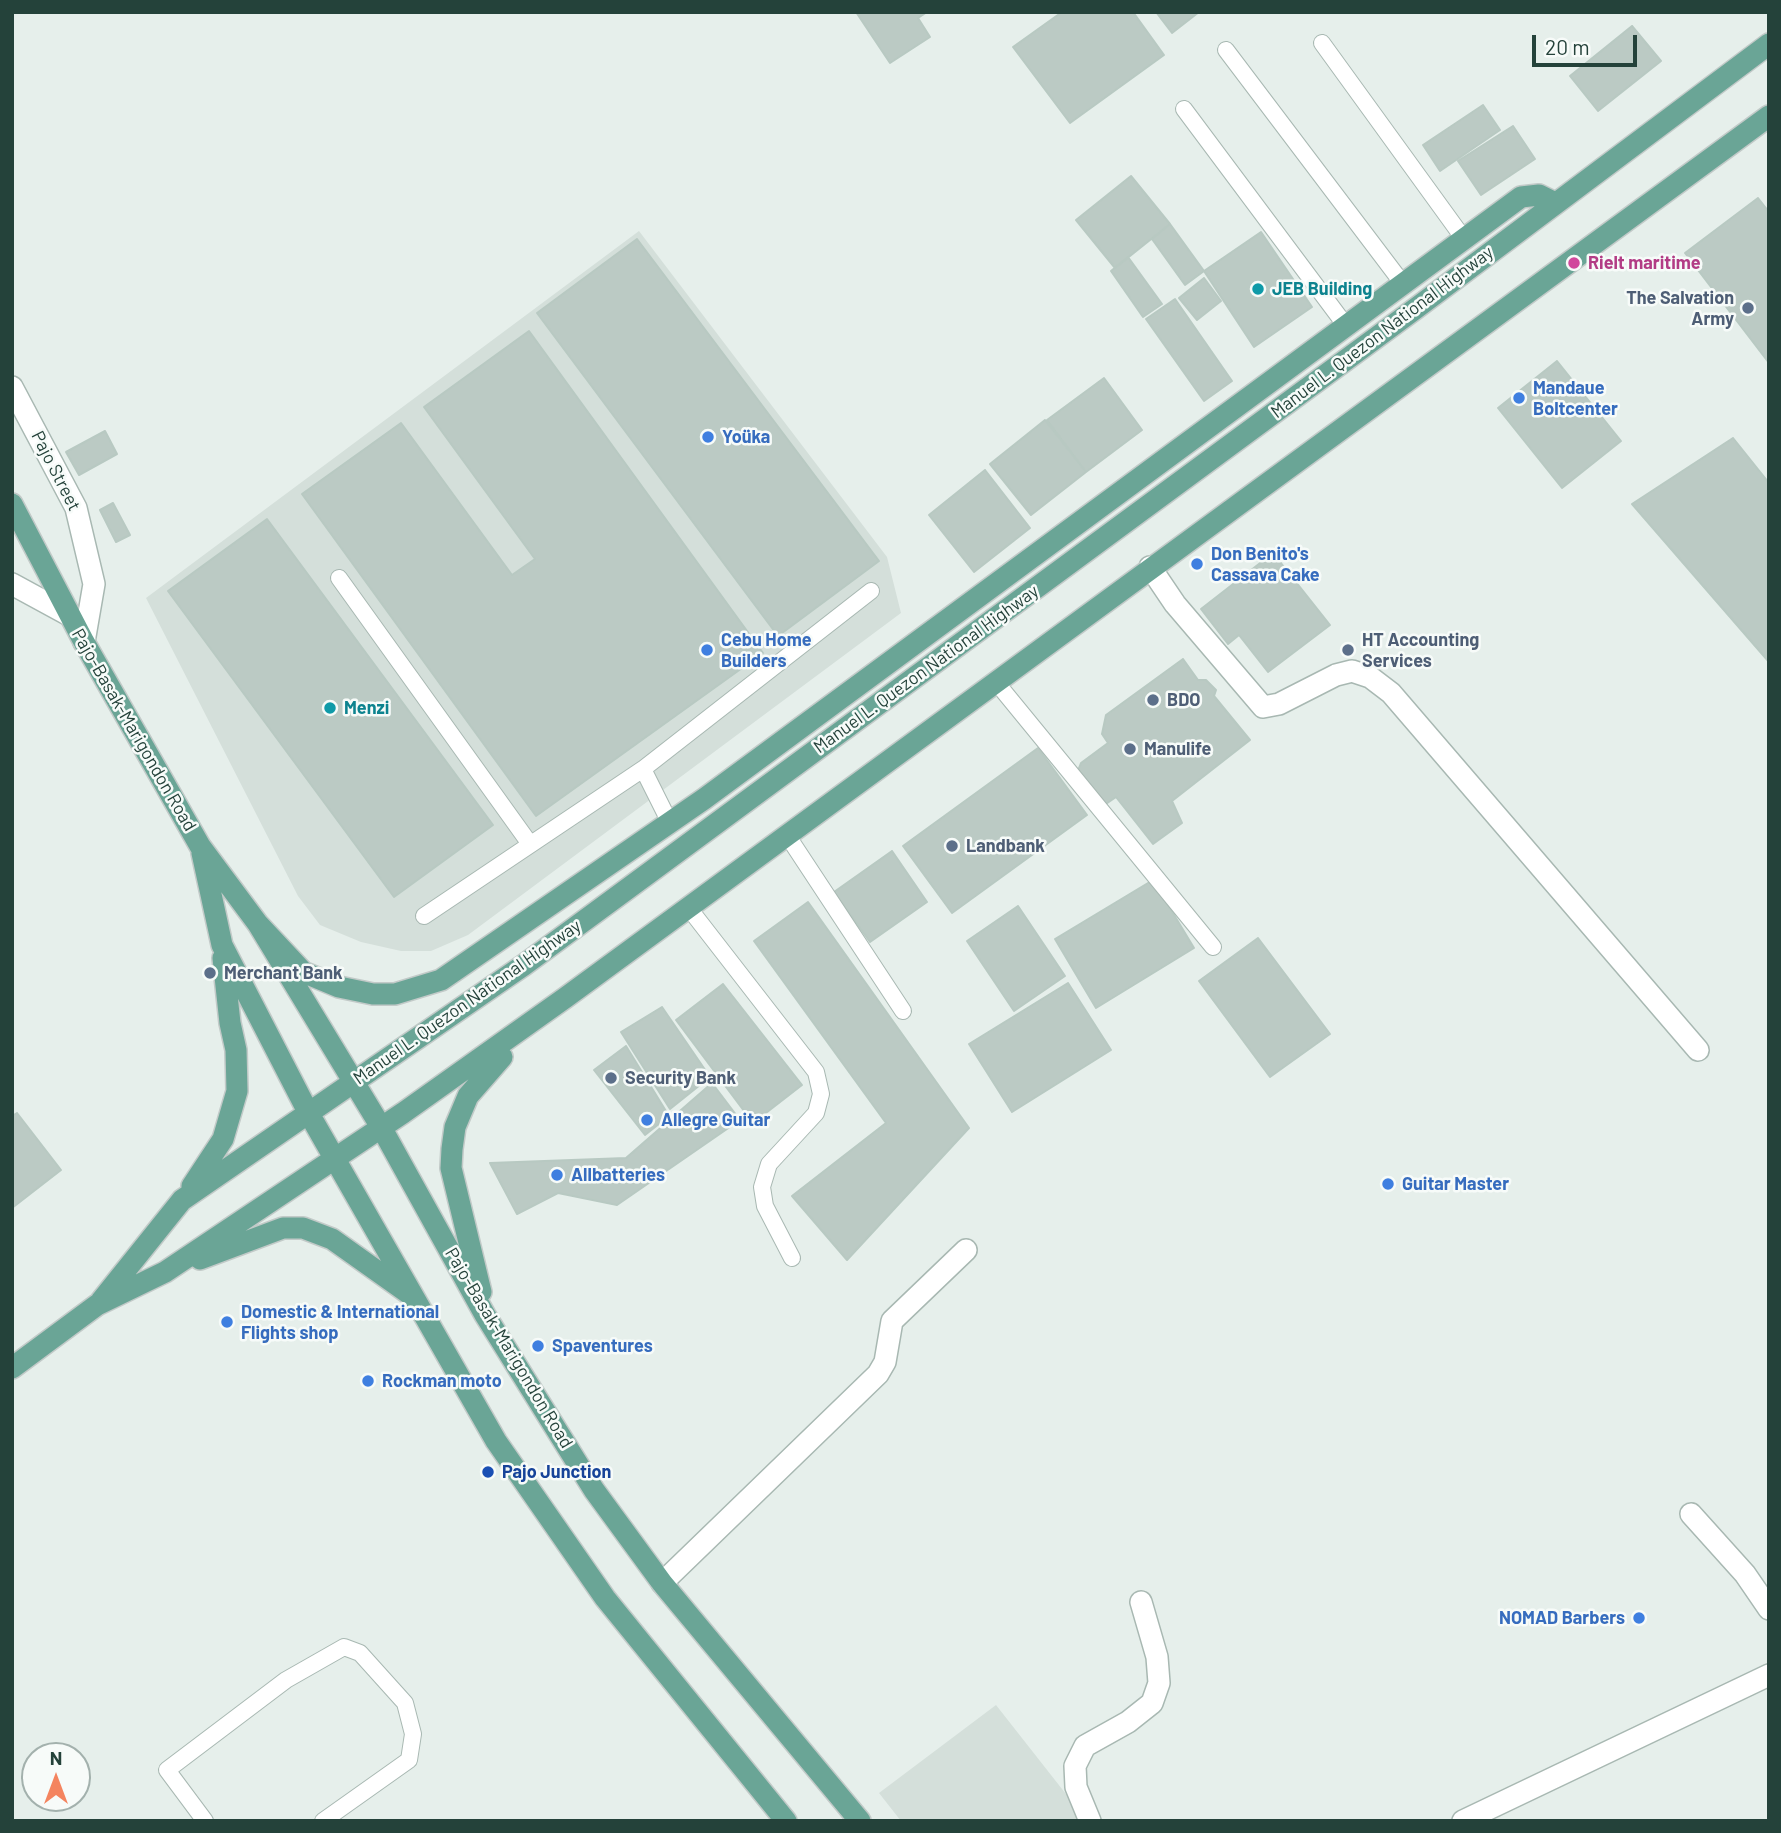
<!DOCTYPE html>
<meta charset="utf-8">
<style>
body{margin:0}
#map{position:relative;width:1781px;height:1833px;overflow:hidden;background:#e6efeb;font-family:Barlow,sans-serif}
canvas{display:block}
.frame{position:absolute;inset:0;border:14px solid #24423a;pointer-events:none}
.north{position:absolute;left:21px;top:1742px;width:70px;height:70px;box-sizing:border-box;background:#f7fbf9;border:2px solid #a3b1ad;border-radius:50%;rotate:0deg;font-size:19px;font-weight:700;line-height:28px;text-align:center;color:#24423a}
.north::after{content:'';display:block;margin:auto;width:24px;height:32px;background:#f4845f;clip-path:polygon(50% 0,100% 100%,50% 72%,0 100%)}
.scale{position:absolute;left:1532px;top:35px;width:105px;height:32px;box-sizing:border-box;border:4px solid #24423a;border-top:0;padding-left:9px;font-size:21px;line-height:24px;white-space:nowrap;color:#24423a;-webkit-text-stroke:5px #f7fbf9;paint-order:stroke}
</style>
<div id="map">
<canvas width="1781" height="1833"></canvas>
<div class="frame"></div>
<div class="north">N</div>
<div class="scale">20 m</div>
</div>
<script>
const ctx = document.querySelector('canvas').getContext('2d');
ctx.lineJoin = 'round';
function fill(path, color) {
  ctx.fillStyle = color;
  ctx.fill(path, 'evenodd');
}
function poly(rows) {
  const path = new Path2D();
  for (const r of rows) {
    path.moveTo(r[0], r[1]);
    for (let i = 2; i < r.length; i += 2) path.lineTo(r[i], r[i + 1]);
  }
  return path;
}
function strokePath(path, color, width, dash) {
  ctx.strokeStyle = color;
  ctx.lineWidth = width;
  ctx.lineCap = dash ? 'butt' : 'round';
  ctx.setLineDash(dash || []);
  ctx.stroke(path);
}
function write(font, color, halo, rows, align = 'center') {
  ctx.font = font + ' Barlow,sans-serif';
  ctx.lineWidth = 5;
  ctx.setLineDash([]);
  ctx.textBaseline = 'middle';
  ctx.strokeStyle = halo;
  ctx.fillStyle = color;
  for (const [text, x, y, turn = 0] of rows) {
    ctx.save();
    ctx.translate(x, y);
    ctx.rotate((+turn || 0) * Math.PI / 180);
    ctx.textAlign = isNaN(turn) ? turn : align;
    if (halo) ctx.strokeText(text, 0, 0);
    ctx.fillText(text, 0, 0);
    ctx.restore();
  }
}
fill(poly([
 [639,231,887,557,901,613,468,935,431,951,401,951,361,942,320,925,298,896,146,598],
 [996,1705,1084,1817,1079,1821,901,1821,879,1793]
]), '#d4dfda');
const building = poly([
 [856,12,927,12,918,18,930,37,890,63,856,12],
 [1062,12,1133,12,1164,55,1070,123,1013,47,1062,12],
 [1156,12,1199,12,1172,33,1156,12],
 [1632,26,1661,61,1598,111,1570,76,1632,26],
 [1483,105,1500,130,1440,171,1423,145,1483,105],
 [1513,126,1535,159,1481,195,1458,161,1513,126],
 [1131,176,1170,224,1115,268,1076,220,1131,176],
 [1758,198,1769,212,1769,363,1685,253,1758,198],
 [1170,224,1204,271,1185,285,1152,239,1170,224],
 [1261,232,1312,307,1254,347,1204,271,1261,232],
 [637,239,879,561,778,636,537,313,637,239],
 [1128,257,1162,304,1143,317,1111,271,1128,257],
 [1204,278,1221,301,1197,320,1179,298,1204,278],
 [1175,299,1232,381,1204,401,1146,319,1175,299],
 [529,331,763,653,536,816,302,494,401,423,512,575,535,559,424,407,529,331],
 [1557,361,1621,441,1562,488,1498,408,1557,361],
 [1104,378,1142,430,1086,472,1047,420,1104,378],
 [1045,420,1086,472,1031,515,990,464,1045,420],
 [105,431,117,454,79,475,66,452,105,431],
 [1733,438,1769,483,1769,662,1632,504,1733,438],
 [985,470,1030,528,974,572,929,515,985,470],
 [113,503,130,535,116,542,100,510,113,503],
 [267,519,493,825,394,897,168,591,267,519],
 [1273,553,1330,625,1268,672,1239,635,1228,644,1201,609,1273,553],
 [1183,659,1198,680,1206,680,1216,690,1214,696,1250,740,1172,801,1182,823,1153,844,1116,797,1103,806,1077,773,1081,763,1108,743,1102,734,1106,715,1183,659],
 [1038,748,1087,815,952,913,903,846,1038,748],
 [892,851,927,902,870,942,834,892,892,851],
 [1153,880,1194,948,1096,1008,1055,939,1153,880],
 [808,902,969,1128,847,1260,792,1196,886,1123,754,941,808,902],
 [1018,906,1065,976,1014,1011,967,941,1018,906],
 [1258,938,1330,1034,1270,1077,1199,981,1258,938],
 [1068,983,1111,1050,1012,1112,969,1044,1068,983],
 [723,984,802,1085,753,1123,676,1020,723,984],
 [662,1007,710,1077,670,1109,621,1032,662,1007],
 [626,1046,669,1116,645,1135,594,1070,626,1046],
 [712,1083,740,1120,617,1205,558,1193,517,1214,490,1163,626,1158,712,1083],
 [17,1113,61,1170,12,1208,12,1116,17,1113]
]);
fill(building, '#bbcac4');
strokePath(building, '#b8c9c2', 2);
const service = poly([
 [1322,43,1464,239],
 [1226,50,1403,284],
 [1184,109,1346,326],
 [339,578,530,844],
 [996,682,1213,947],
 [643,769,670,823],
 [787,835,903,1011],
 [688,907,816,1072,821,1094,816,1113,769,1164,762,1187,765,1206,792,1258],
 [424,916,643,769,871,591],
 [205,1821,167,1770,286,1680,344,1647,360,1653,405,1703,413,1734,409,1760,323,1821]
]);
const minor = poly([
 [12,387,76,508,94,584,84,642],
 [1150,567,1175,604,1263,707,1279,704,1336,675,1352,671,1370,677,1391,693,1698,1050],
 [12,584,69,615],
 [1691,1514,1745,1574,1769,1609],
 [662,1583,878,1374,885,1362,892,1321,966,1250],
 [1090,1821,1076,1787,1075,1766,1085,1746,1128,1722,1152,1703,1159,1683,1157,1657,1141,1602],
 [1463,1821,1769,1675]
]);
const primary = poly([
 [12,504,84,642,200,846,258,924,381,1127,485,1315,594,1490,662,1583,860,1821],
 [202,853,222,945,308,1112,496,1441,605,1598,786,1821],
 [258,924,303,972,339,987,373,994,395,994,441,980,704,799,1521,197,1539,195,1555,203],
 [192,1186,223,1139,237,1091,236,1050,230,1023,223,958],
 [200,1259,283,1228,303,1228,332,1239,408,1293],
 [481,1292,451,1168,452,1149,455,1127,468,1096,502,1057],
 [101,1301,182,1200,524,965,1415,309,1769,44],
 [12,1368,97,1305,165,1272,403,1113,565,998,1769,116]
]);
strokePath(service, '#a8b8b2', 18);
strokePath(minor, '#a8b8b2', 24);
strokePath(primary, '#c2cac8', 24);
strokePath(service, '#fff', 16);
strokePath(minor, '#fff', 21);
strokePath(primary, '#6aa596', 21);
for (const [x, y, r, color] of [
 [1574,263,7,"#d1479c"],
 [1258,289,7,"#0f9aa8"],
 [1748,308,7,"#5c6f8a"],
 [1519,398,7,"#3f7fe0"],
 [708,437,7,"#3f7fe0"],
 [1197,564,7,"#3f7fe0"],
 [707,650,7,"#3f7fe0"],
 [1348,650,7,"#5c6f8a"],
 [1153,700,7,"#5c6f8a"],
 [330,708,7,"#0f9aa8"],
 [1130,749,7,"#5c6f8a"],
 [952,846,7,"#5c6f8a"],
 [210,973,7,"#5c6f8a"],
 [611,1078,7,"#5c6f8a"],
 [647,1120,7,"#3f7fe0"],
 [557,1175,7,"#3f7fe0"],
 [1388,1184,7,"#3f7fe0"],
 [227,1322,7,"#3f7fe0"],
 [538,1346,7,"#3f7fe0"],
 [368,1381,7,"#3f7fe0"],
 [488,1472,7,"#1a4fb4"],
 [1639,1618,7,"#3f7fe0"]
]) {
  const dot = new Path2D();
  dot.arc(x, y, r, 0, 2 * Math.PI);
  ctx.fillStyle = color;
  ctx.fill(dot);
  strokePath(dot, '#f7fbf9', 2.5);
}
write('bold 18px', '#b23c85', '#f7fbf9', [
 ["Rielt maritime",1588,263]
], 'left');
write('bold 18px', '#0d838f', '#f7fbf9', [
 ["JEB Building",1272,289],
 ["Menzi",344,708]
], 'left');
write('bold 18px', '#4e5e75', '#f7fbf9', [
 ["The Salvation",1734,298,"right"],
 ["Army",1734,319,"right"],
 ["HT Accounting",1362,640],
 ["Services",1362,661],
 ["BDO",1167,700],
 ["Manulife",1144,749],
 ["Landbank",966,846],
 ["Merchant Bank",224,973],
 ["Security Bank",625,1078]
], 'left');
write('18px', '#24423a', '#f7fbf9', [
 ["Manuel L. Quezon National Highway",1382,332,-37],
 ["Pajo Street",56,471,63],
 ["Manuel L. Quezon National Highway",926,669,-36],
 ["Pajo-Basak-Marigondon Road",134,730,60],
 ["Manuel L. Quezon National Highway",467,1002,-35],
 ["Pajo-Basak-Marigondon Road",509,1348,59]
]);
write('bold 18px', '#366cbe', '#f7fbf9', [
 ["Mandaue",1533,388],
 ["Boltcenter",1533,409],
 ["Yoüka",722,437],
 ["Don Benito's",1211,554],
 ["Cassava Cake",1211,575],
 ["Cebu Home",721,640],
 ["Builders",721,661],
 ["Allegre Guitar",661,1120],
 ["Allbatteries",571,1175],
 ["Guitar Master",1402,1184],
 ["Domestic & International",241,1312],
 ["Flights shop",241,1333],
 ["Spaventures",552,1346],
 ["Rockman moto",382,1381],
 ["NOMAD Barbers",1625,1618,"right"]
], 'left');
write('bold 18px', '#164399', '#f7fbf9', [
 ["Pajo Junction",502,1472]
], 'left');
</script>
